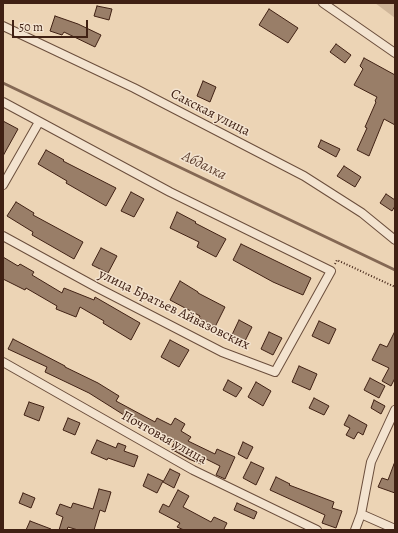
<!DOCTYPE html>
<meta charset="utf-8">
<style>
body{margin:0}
#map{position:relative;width:398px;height:533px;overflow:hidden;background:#ecd4b5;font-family:Alegreya,serif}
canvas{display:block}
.frame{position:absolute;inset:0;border:4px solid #402114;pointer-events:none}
.scale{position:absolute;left:12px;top:20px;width:76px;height:18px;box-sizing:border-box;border:2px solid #402114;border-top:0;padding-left:5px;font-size:12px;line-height:14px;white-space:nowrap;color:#402114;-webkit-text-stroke:3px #f3e3cf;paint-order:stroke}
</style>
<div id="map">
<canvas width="398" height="533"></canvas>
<div class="frame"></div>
<div class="scale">50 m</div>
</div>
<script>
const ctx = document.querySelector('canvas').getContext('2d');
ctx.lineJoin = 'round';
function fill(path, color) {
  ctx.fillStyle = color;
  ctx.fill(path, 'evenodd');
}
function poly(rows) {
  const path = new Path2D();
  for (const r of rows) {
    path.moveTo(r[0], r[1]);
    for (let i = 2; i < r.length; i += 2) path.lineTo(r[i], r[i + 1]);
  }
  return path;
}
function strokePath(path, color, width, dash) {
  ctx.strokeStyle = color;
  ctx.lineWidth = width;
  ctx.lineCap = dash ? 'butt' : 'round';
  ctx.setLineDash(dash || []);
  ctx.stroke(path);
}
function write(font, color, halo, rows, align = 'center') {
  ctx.font = font + ' Alegreya,serif';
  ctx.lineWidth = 3;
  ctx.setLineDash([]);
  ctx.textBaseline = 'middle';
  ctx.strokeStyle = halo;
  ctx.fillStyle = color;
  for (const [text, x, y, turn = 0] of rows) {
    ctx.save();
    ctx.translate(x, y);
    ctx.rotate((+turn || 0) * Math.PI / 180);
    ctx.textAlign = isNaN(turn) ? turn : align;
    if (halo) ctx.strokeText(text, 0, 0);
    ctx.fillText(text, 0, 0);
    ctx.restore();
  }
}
fill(poly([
 [375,3,395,3,395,18]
]), '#cfb69a');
strokePath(poly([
 [3,83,395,270]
]), '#846854', 3);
const building = poly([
 [97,6,112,9,109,20,94,16,97,6],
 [269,9,298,28,288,43,259,25,269,9],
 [55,16,78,24,101,35,95,47,64,32,62,35,50,31,55,16],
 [336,44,351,55,345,63,330,52,336,44],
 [364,58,395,75,395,125,384,119,369,156,357,150,367,128,365,127,376,102,375,101,377,97,354,85,363,69,360,66,364,58],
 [203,81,216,87,210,102,197,96,203,81],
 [3,121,18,129,3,156,3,121],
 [321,140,340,149,336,157,318,147,321,140],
 [46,150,64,160,63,161,116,188,106,206,66,183,67,181,38,164,46,150],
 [344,166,361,177,355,187,337,176,344,166],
 [131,192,144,199,134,217,121,211,131,192],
 [386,194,395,200,395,206,392,211,380,203,386,194],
 [16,202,34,213,33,215,83,242,74,259,32,235,33,232,7,216,16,202],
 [177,212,196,222,195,223,226,239,216,257,197,247,199,242,170,228,177,212],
 [241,244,311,278,303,295,273,282,233,260,241,244],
 [101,248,117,256,108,273,92,265,101,248],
 [3,257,18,266,20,264,34,272,32,275,62,293,64,288,94,300,95,297,140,323,131,340,103,323,104,321,80,307,76,317,56,309,57,306,26,288,25,290,3,279,3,257],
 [180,281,198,292,198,293,225,307,215,327,199,318,200,316,170,300,180,281],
 [239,320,252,327,244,343,231,337,239,320],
 [319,321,336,329,329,344,312,336,319,321],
 [395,331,395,378,391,386,382,381,389,368,372,360,380,344,387,347,395,331],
 [269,332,282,338,273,355,261,349,269,332],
 [13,339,65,366,65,367,98,383,119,396,116,401,155,422,157,418,171,425,175,418,185,424,181,431,191,437,188,441,215,454,217,449,235,457,225,479,216,475,220,466,204,458,201,464,189,459,171,449,175,442,124,415,89,393,45,372,47,367,8,349,13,339],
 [170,340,189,350,179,367,161,357,170,340],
 [299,366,317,374,310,390,292,382,299,366],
 [370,378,385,386,379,398,364,390,370,378],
 [228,380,242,388,236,397,223,390,228,380],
 [256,382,271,391,263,406,248,397,256,382],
 [314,398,329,406,324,415,309,408,314,398],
 [374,400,385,406,381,414,371,408,374,400],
 [29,402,44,407,39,421,24,415,29,402],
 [349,415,367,425,363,435,358,432,354,439,346,435,350,428,344,425,349,415],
 [68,418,80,423,75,435,63,430,68,418],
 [97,440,116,448,118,443,126,446,124,451,138,456,134,467,108,458,107,460,91,453,97,440],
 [243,442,253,447,247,459,238,454,243,442],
 [251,462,264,468,256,485,243,478,251,462],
 [394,464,395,464,395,493,378,487,382,478,388,480,394,464],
 [170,469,180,474,174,488,163,482,170,469],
 [148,474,163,481,157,493,143,486,148,474],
 [276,477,290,484,289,485,334,502,332,508,342,511,336,528,322,523,325,515,270,490,276,477],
 [99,489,111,492,105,512,100,510,94,530,78,530,68,527,67,530,59,530,63,517,56,514,60,504,71,508,73,503,93,509,99,489],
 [178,490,189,496,183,507,211,522,214,517,227,523,224,529,226,530,184,530,177,527,180,523,159,512,163,504,169,507,178,490],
 [23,493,35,498,31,508,19,503,23,493],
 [237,503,257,512,254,519,234,510,237,503],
 [30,521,51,529,51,530,26,530,30,521]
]);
fill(building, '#997e68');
strokePath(building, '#402114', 1);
const minor = poly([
 [323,3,395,53],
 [3,26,134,88,304,176,362,213,395,240],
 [3,102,170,192,331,271,275,372,222,352,96,287,3,236],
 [3,185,39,122],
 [3,362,193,470,317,530],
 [361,514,395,529],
 [355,530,361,514,371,462,395,410]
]);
strokePath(minor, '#6b4e3c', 10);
strokePath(poly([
 [335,264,337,260,395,287]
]), '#402114', 2, [1, 2]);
strokePath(minor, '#f3e3cf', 8);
write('14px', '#402114', '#f3e3cf', [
 ["Сакская улица",210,113,27],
 ["улица Братьев Айвазовских",174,310,26],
 ["Почтовая улица",164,438,29]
]);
write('italic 15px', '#624434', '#f3e3cf', [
 ["Абдалка",204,166,26]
]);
</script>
